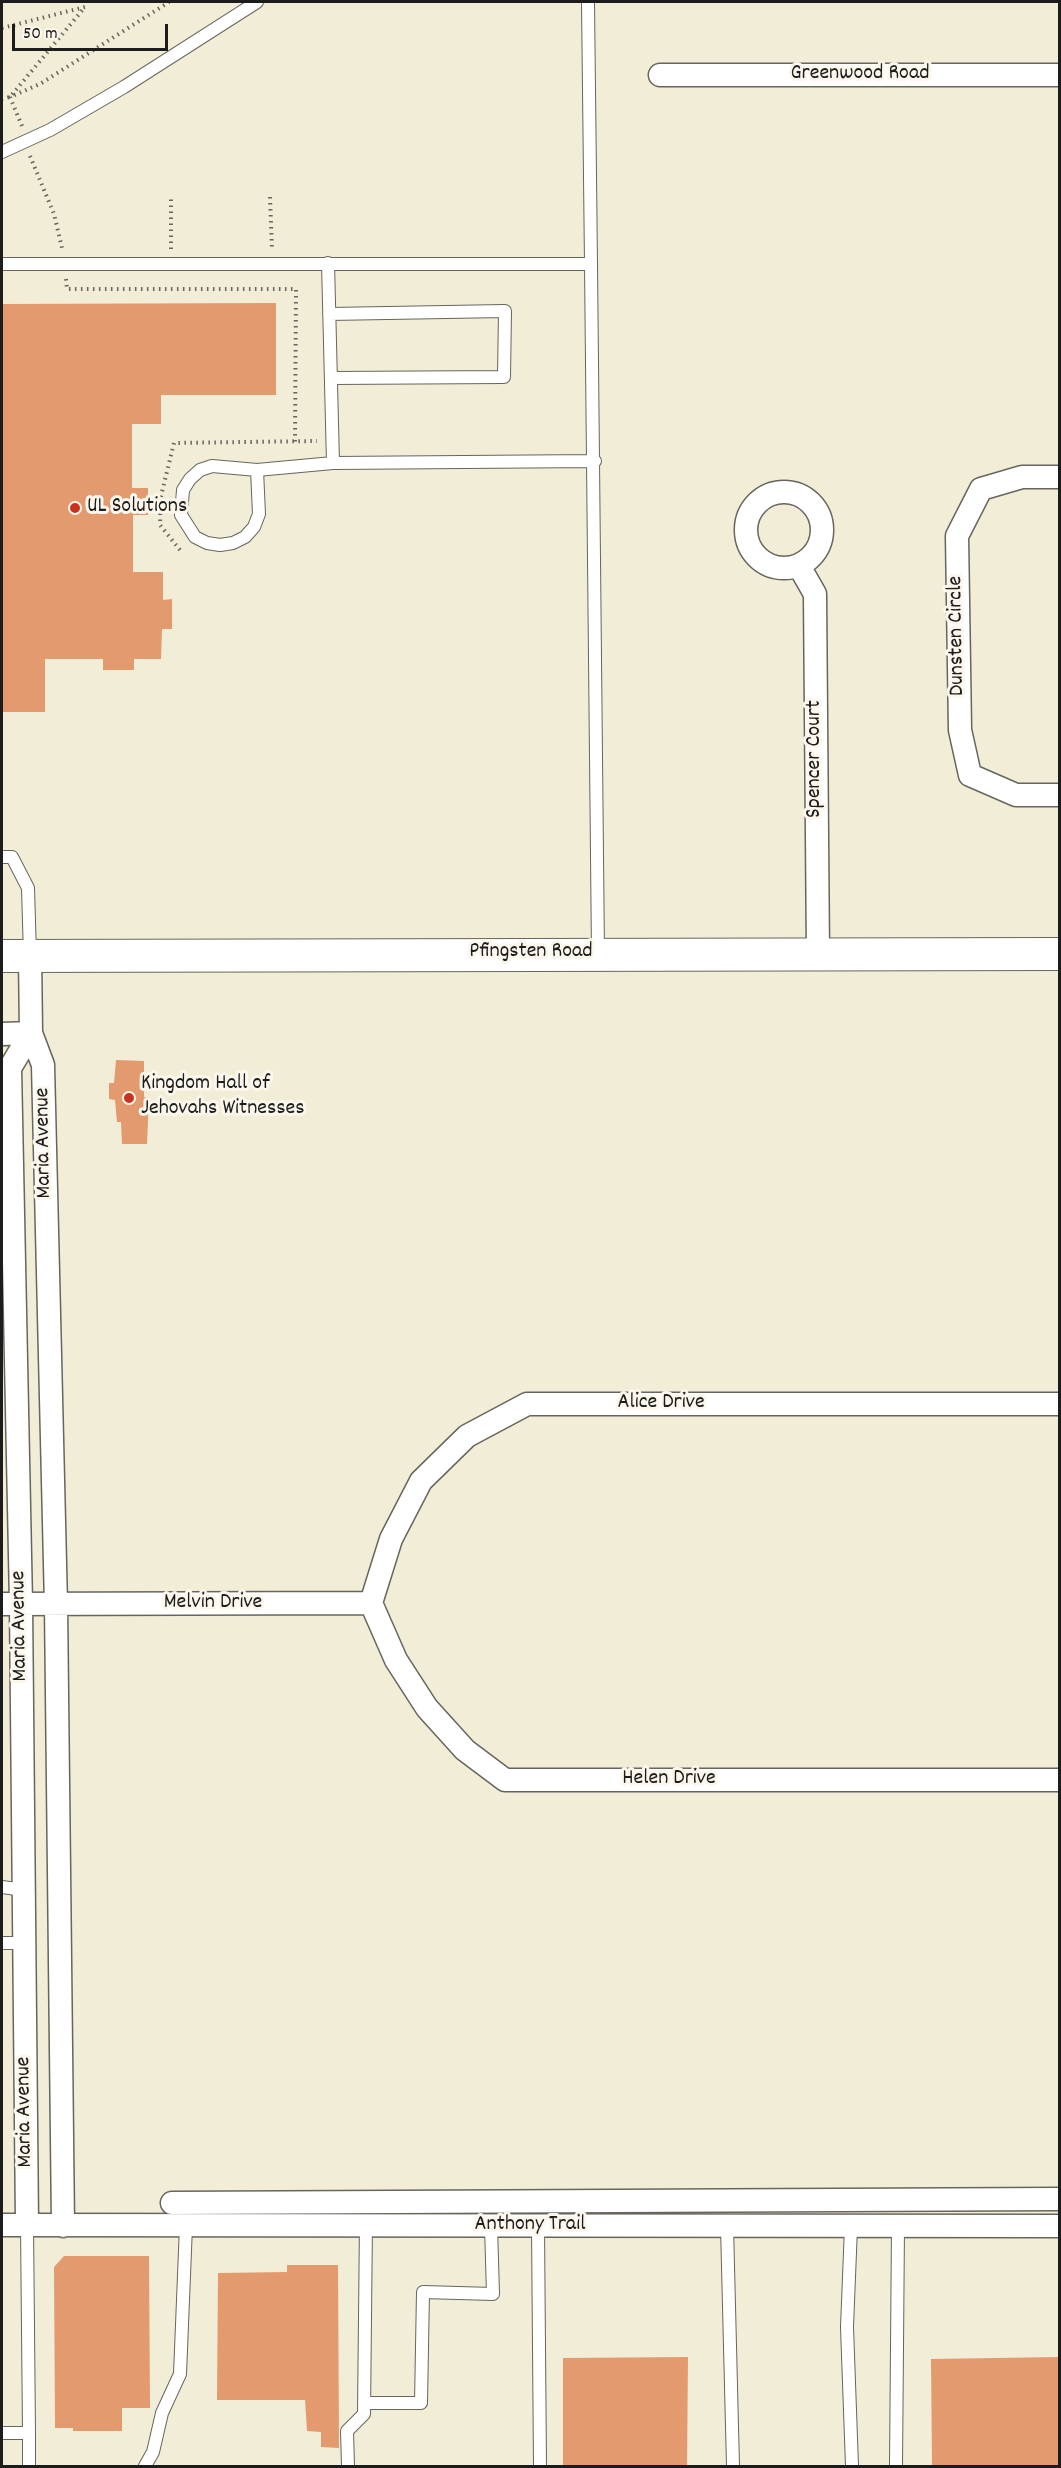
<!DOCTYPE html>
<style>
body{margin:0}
#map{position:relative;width:1061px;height:2468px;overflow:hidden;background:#f2edd6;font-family:Dekko,sans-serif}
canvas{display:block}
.frame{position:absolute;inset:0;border:3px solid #1c1c1c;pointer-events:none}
.scale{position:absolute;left:12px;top:24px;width:156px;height:27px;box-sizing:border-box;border:3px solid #1c1c1c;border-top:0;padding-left:8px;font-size:18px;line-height:21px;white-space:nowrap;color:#1c1c1c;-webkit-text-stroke:4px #fbf7ec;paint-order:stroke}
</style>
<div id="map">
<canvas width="1061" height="2468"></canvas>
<div class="frame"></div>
<div class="scale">50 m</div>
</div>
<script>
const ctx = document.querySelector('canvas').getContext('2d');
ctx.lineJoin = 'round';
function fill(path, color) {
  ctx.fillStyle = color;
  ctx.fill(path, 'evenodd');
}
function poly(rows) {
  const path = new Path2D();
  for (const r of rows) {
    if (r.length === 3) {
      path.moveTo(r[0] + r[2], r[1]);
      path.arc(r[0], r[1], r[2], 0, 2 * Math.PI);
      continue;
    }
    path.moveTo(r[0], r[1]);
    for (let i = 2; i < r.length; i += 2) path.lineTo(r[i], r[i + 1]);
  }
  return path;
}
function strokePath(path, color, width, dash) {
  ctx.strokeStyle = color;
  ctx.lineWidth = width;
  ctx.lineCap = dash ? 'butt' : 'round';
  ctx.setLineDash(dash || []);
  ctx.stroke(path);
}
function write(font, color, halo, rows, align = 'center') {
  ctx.font = font + ' Dekko,sans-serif';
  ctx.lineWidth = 6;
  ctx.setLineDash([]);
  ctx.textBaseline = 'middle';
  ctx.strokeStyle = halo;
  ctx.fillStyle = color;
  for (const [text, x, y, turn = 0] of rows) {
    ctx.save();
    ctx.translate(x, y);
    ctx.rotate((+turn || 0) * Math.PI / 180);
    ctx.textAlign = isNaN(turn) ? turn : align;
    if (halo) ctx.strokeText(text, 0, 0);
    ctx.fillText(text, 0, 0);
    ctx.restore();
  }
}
fill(poly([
 [276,303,276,395,161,395,161,424,132,424,132,488,148,488,148,515,133,515,133,572,163,572,163,600,172,599,172,629,162,629,161,659,134,659,134,670,103,670,103,659,45,659,45,712,2,712,2,304],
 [116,1060,144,1061,144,1097,149,1097,147,1144,122,1144,121,1122,117,1122,115,1100,109,1099,109,1083,114,1083],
 [64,2256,149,2256,150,2408,122,2408,122,2431,73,2431,73,2428,55,2428,54,2267],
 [287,2265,338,2265,339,2448,321,2447,321,2432,307,2431,305,2400,217,2400,218,2273,287,2272],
 [688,2357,687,2466,563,2466,563,2358],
 [1059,2357,1059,2466,932,2466,931,2359]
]), '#e39a6f');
const lane = poly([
 [588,2,591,264],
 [2,152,50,130,124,87,257,2],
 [328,263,333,463],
 [2,264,591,264,598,953],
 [329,314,505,311,504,377,331,378],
 [212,466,257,470,259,514,254,527,245,537,233,543,220,545,207,543,195,537,181,515,183,490,190,479,200,470,212,466],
 [257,470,333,463,595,461],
 [2,857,12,857,28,888,30,955],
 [2,1887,24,1890],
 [2,1943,24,1943],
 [727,2226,733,2466],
 [538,2227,540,2466],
 [851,2227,847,2327,852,2466],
 [364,2403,421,2403,423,2292,493,2294,491,2226],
 [2,2433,29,2433,27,2225],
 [29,2433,29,2466],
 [145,2466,153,2452,162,2413,180,2374,186,2226],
 [348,2466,347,2431,364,2414,366,2222],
 [896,2466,898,2227]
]);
const street = poly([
 [660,75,1060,75],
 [1060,477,1022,477,981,489,957,536,960,730,970,775,1016,795,1060,795],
 [784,530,38],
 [799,566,815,594,818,956],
 [30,956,31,1033,43,1065,56,1605,63,2226],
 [2,1034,31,1033],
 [371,1603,391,1539,421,1481,467,1436,527,1404,1060,1404],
 [371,1603,396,1660,427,1708,465,1750,505,1780,1060,1780],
 [2,1604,371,1603],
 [172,2203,1060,2199],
 [2,2225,1060,2226],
 [27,2225,21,1604,10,1068,31,1033]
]);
const secondary = poly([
 [2,956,1060,954]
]);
strokePath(lane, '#67655d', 14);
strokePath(street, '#67655d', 25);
strokePath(secondary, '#67655d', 34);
strokePath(poly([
 [2,28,85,7,10,97,2,99],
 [22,126,10,97,40,84,169,2],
 [30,156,54,214,62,248],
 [270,197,272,249],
 [171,249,171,197],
 [66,279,67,289,296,289,295,442],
 [180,550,160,525,161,496,174,443,317,441]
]), '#67655d', 4, [1.5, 4.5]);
strokePath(lane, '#fff', 12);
strokePath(street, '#fff', 22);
strokePath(secondary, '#fff', 32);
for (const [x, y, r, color] of [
 [75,508,6,"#c8321e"],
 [129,1098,6,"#c8321e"]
]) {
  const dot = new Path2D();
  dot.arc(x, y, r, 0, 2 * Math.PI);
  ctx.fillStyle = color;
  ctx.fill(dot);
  strokePath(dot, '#fbf7ec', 2);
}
write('22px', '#1c1c1c', '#fbf7ec', [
 ["Greenwood Road",860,75],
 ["Dunsten Circle",958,636,-91],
 ["Spencer Court",816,759,-90],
 ["Pfingsten Road",531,953],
 ["Maria Avenue",45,1143,-91],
 ["Alice Drive",661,1404],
 ["Melvin Drive",213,1604],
 ["Maria Avenue",21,1626,-91],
 ["Helen Drive",669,1780],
 ["Maria Avenue",26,2112,-91],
 ["Anthony Trail",530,2226]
]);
write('22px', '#1c1c1c', '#fbf7ec', [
 ["UL Solutions",87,508],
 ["Kingdom Hall of",141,1085],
 ["Jehovahs Witnesses",141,1110]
], 'left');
</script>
